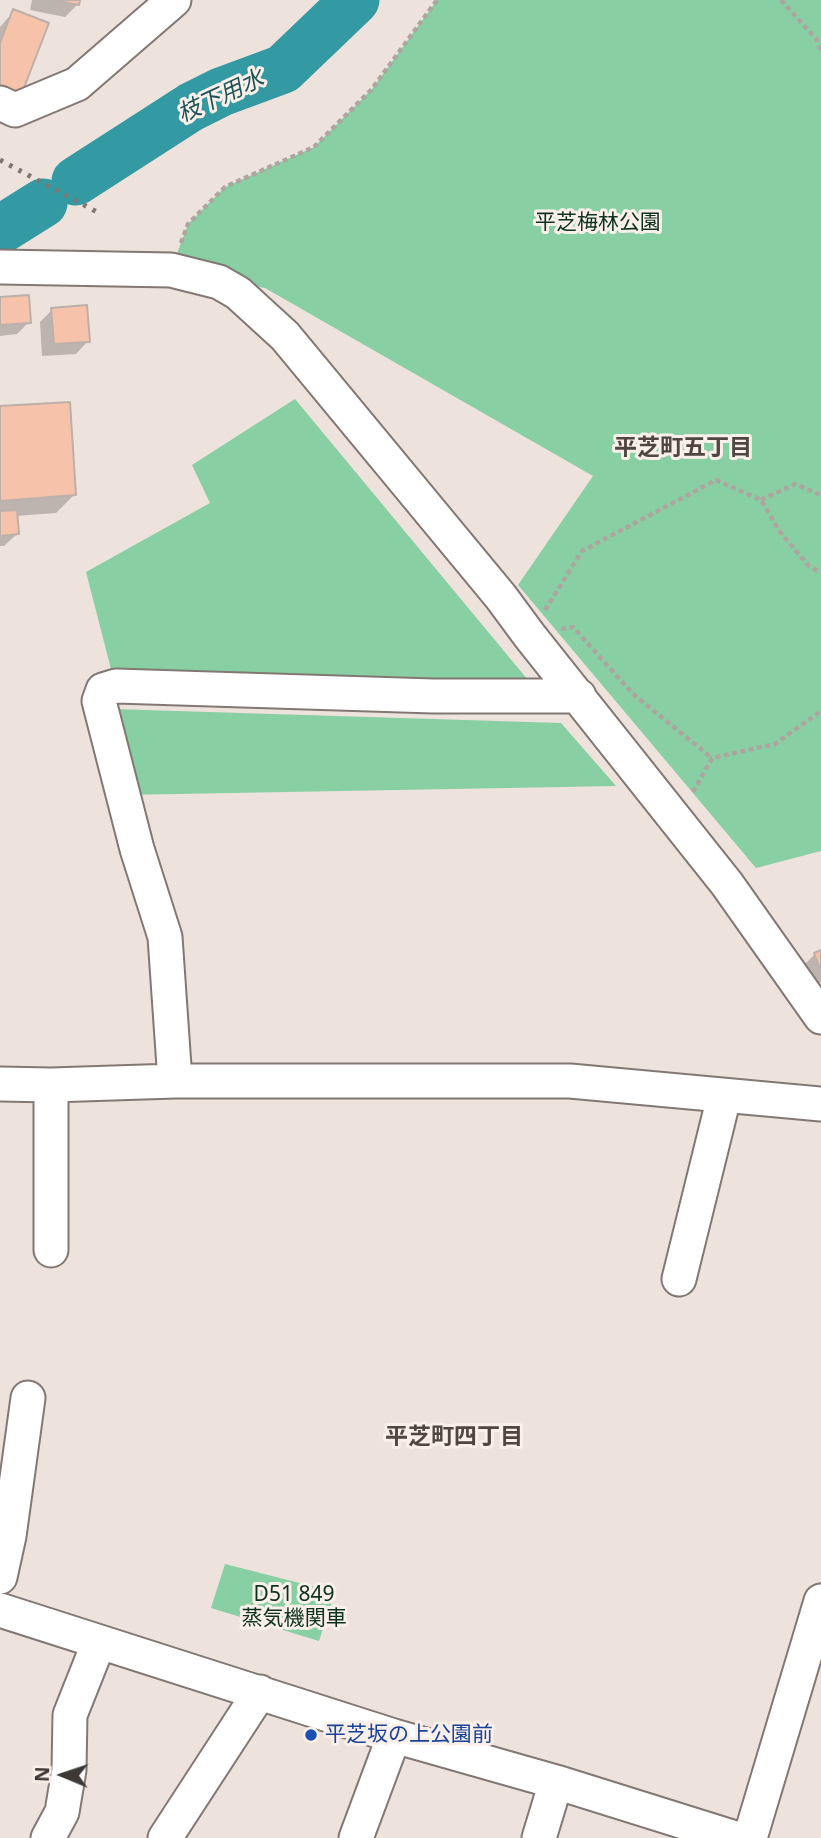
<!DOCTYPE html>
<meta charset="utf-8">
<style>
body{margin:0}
#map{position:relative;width:821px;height:1838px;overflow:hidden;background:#ede2dc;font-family:"Noto Sans",sans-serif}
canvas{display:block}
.north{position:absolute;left:28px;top:1740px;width:70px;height:70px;-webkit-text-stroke:5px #fbefe9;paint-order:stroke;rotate:272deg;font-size:19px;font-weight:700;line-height:28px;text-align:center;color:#3d3836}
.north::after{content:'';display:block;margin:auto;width:24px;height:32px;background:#3d3836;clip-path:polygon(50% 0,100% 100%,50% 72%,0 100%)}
</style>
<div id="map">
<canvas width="821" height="1838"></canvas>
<div class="north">N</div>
</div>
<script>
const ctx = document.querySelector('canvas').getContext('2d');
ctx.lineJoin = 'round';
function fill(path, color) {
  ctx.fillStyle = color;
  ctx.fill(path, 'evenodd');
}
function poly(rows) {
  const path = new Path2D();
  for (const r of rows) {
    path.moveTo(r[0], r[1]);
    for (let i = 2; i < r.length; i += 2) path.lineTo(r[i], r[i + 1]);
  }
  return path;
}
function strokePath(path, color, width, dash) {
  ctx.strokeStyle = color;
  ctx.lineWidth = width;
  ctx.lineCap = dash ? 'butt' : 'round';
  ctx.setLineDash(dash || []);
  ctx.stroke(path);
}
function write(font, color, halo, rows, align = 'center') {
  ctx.font = font + ' "Noto Sans","Noto Sans JP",sans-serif';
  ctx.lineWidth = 6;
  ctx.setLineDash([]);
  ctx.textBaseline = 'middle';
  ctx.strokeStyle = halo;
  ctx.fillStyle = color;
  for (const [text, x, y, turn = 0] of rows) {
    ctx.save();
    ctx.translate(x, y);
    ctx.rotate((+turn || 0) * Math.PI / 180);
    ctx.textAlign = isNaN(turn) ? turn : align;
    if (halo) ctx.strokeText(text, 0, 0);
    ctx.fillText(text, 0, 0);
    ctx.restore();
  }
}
fill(poly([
 [437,0,821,0,821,851,756,868,518,585,593,476,265,288,171,270,188,224,225,187,314,147,372,89],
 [295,399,528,680,526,689,112,673,86,572,210,503,192,465],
 [113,709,561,723,616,786,121,795],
 [225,1564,335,1592,319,1641,211,1608]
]), '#88cfa3');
fill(poly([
 [32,0,78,0,78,4,65,17,30,10],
 [14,11,0,108,0,27],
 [0,299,29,322,17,334,0,336],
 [52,310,88,341,76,354,42,356,40,322],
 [0,408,74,495,56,513,16,516,17,534,4,546,0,546],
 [821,952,821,982,810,987,802,967,815,954]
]), '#0003');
strokePath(poly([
 [76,181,191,107,221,92,283,69,355,0],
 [0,230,43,203]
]), '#3399a2', 49);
const building = poly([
 [52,0,80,0,79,5,52,0],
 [13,9,49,23,20,98,0,91,0,43,13,9],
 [29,295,31,323,0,325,0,297,29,295],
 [87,305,90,342,54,344,51,308,87,305],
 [70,402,76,495,0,501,0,406,70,402],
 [17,510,19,534,0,536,0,511,17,510],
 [821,950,821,971,814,953,821,950]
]);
fill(building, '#f7c2aa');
strokePath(building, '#bcb0ab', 2);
const minor = poly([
 [0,103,15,110,77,84,174,0],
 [0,267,171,270,219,282,238,293,285,336,501,597,529,635,727,884,821,1017],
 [175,1081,165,937,137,849,99,701,103,690,116,686,433,696,579,696],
 [0,1084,51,1085,175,1081,570,1081,821,1104],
 [51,1250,51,1085],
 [679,1279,724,1097],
 [0,1577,9,1536,28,1398],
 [0,1610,394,1736,556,1782,735,1838],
 [48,1838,62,1812,69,1770,70,1715,99,1642],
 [165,1838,260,1692],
 [356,1838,394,1736],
 [539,1838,556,1782],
 [750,1838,821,1601]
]);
strokePath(minor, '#827873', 37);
strokePath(poly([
 [781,0,817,40,821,52],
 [181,243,188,224,225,187,314,147,372,89,437,0],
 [761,500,795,484,821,495],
 [545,610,582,551,716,480,761,500,780,532,808,565,821,573],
 [561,629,573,627,633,694,712,758],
 [693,792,712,758,775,744,821,711]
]), '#aea5a0', 4.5, [5, 3.5]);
strokePath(minor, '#fff', 33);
strokePath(poly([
 [0,160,97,212]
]), '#7e7773', 5, [3.5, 7]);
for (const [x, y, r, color] of [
 [311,1735,7,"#1a4fb4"]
]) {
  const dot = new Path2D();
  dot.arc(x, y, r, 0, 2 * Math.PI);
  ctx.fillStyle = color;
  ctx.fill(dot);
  strokePath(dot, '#fbefe9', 2.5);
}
write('21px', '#0b321d', '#fbefe9', [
 ["平芝梅林公園",598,223],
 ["D51 849",294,1595],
 ["蒸気機関車",294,1619]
]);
write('21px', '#164399', '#fbefe9', [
 ["平芝坂の上公園前",325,1735]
], 'left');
write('italic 23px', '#1c5459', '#fbefe9', [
 ["枝下用水",221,97,-25]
]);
write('bold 23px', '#4f4641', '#fbefe9', [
 ["平芝町五丁目",683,448],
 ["平芝町四丁目",454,1437]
]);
</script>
